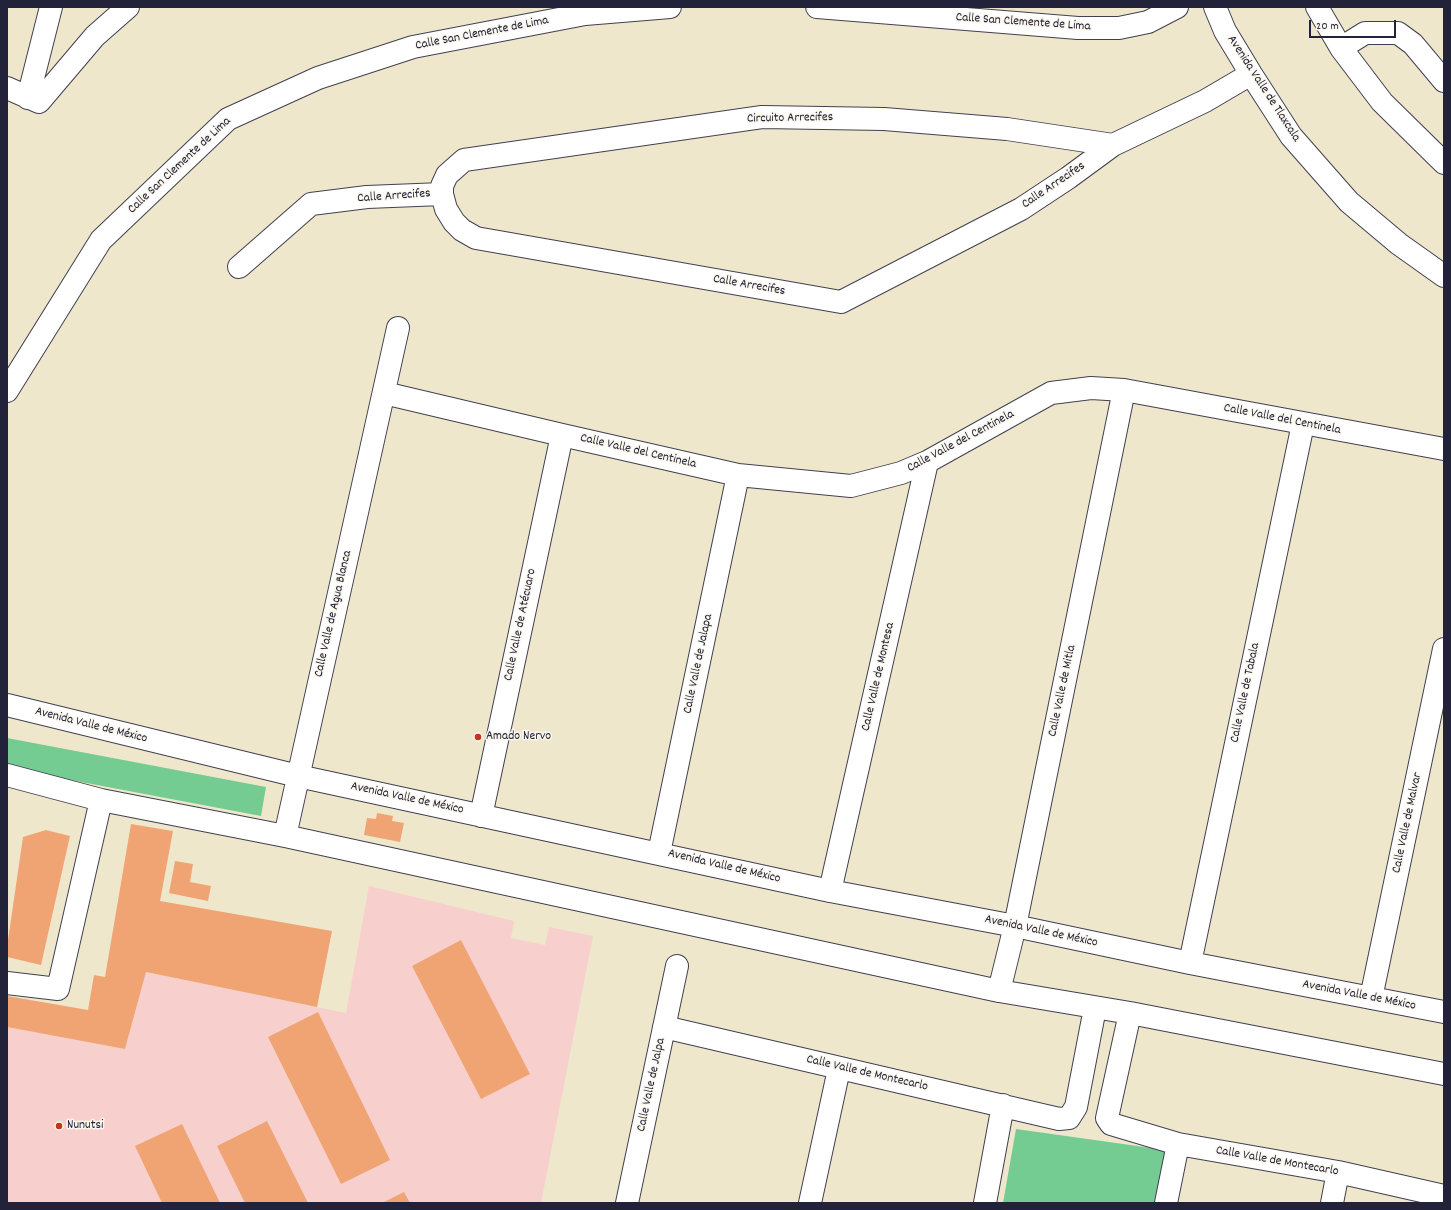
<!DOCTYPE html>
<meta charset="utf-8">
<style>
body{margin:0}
#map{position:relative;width:1451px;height:1210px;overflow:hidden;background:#efe7cb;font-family:Dekko,sans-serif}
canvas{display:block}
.frame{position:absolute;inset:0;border:8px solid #22223b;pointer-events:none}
.scale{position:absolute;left:1309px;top:20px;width:87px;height:18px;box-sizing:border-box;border:2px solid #22223b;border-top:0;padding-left:5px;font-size:12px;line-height:14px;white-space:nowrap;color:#22223b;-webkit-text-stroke:3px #fbf7ec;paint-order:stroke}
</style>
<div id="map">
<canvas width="1451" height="1210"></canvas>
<div class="frame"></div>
<div class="scale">20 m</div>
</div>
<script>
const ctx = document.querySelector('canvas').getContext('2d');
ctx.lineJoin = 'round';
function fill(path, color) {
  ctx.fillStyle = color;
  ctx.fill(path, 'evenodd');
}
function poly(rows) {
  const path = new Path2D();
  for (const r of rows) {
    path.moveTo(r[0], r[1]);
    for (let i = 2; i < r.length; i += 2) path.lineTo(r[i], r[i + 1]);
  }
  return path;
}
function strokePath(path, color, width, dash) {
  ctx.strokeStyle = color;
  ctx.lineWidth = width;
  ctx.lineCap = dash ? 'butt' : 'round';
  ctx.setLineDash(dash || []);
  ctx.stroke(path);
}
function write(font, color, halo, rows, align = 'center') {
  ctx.font = font + ' Dekko,sans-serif';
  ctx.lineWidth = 3;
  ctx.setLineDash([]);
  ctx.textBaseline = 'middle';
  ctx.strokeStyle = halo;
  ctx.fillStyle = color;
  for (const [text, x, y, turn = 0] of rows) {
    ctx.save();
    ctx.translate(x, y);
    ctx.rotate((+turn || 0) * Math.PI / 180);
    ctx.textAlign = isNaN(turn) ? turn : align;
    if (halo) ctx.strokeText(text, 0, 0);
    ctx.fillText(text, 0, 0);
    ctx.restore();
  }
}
fill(poly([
 [369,886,514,921,511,938,545,945,549,927,593,936,541,1203,7,1203,7,1027,125,1049,146,972,346,1013]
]), '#f7d0ce');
fill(poly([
 [7,738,266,787,261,816,7,768],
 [1016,1129,1173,1151,1159,1203,1003,1203]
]), '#74cc92');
fill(poly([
 [377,813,393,816,392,821,404,823,400,842,364,835,367,818,376,819],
 [131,824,173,831,160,901,332,931,317,1007,146,972,125,1049,7,1027,7,996,88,1010,94,975,105,977],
 [46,830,70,836,41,965,7,957,7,947,23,837],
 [175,861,193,864,190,882,211,886,208,901,169,893],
 [461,940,530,1074,481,1099,412,966],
 [318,1012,390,1160,341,1184,268,1037],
 [267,1121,308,1203,245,1203,217,1146],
 [182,1124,220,1203,162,1203,135,1146],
 [404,1192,410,1203,382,1203]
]), '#f0a474');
const minor = poly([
 [817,7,1078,28,1119,28,1148,22,1177,7],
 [1215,7,1225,31,1251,74,1291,136,1349,202,1399,244,1444,276],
 [1317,7,1341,48,1382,102,1444,163],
 [1341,48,1365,33,1398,33,1413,44,1444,81],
 [7,88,39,102,95,36,128,7],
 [28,98,51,7],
 [1113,145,1007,129,884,119,762,117,464,160,447,175,442,186,442,194,446,209,454,222,462,230,476,238,841,302,1021,209,1068,178,1113,145,1205,101,1251,74],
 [239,267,311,204,367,197,442,194],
 [7,391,101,240,228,119,318,78,413,47,585,14,670,7],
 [384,393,562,435,738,475,851,486,901,473,927,462,1051,393,1091,388,1124,390,1444,449],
 [7,705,298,776,830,891,1015,926,1190,963,1444,1012],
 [7,775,101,800,285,836,999,991,1130,1013,1444,1074],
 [481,816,562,435],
 [285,836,398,328],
 [659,853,738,475],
 [830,891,927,462],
 [1190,963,1303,424],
 [7,983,58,989,101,800],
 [999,991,1015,926,1124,390],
 [1371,998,1444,649],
 [1130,1013,1107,1118,1111,1124,1178,1144,1338,1172,1444,1196],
 [664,1027,1059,1119,1069,1118,1076,1107,1095,1008],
 [627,1203,677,966],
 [810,1203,839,1069],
 [985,1203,1003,1105],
 [1166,1203,1178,1144],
 [1332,1203,1338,1172]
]);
strokePath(minor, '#414051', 24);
strokePath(minor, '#fff', 22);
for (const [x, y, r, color] of [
 [478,737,4,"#c8321e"],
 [59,1126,4,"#c8321e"]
]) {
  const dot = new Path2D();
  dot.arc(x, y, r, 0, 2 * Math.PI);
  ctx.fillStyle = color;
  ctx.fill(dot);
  strokePath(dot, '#fbf7ec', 1.5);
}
write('13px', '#22223b', '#fbf7ec', [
 ["Calle San Clemente de Lima",1023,23,4],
 ["Calle San Clemente de Lima",482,34,-11],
 ["Avenida Valle de Tlaxcala",1263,89,57],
 ["Circuito Arrecifes",790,119,-1],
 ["Calle San Clemente de Lima",180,166,-43],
 ["Calle Arrecifes",1054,186,-34],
 ["Calle Arrecifes",394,197,-4],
 ["Calle Arrecifes",749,286,10],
 ["Calle Valle del Centinela",1282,420,11],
 ["Calle Valle del Centinela",961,442,-28],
 ["Calle Valle del Centinela",638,452,13],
 ["Calle Valle de Agua Blanca",334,614,-77],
 ["Calle Valle de Atécuaro",521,625,-78],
 ["Calle Valle de Jalapa",699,664,-78],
 ["Calle Valle de Montesa",879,677,-77],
 ["Calle Valle de Mitla",1063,691,-78],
 ["Calle Valle de Tabala",1246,693,-78],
 ["Avenida Valle de México",91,726,14],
 ["Avenida Valle de México",407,799,12],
 ["Calle Valle de Malvar",1408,823,-78],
 ["Avenida Valle de México",724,867,13],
 ["Avenida Valle de México",1041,932,12],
 ["Avenida Valle de México",1359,996,11],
 ["Calle Valle de Montecarlo",867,1074,13],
 ["Calle Valle de Jalpa",652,1085,-78],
 ["Calle Valle de Montecarlo",1277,1162,10]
]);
write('13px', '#22223b', '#fbf7ec', [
 ["Amado Nervo",486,737],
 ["Nunutsi",67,1126]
], 'left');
</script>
